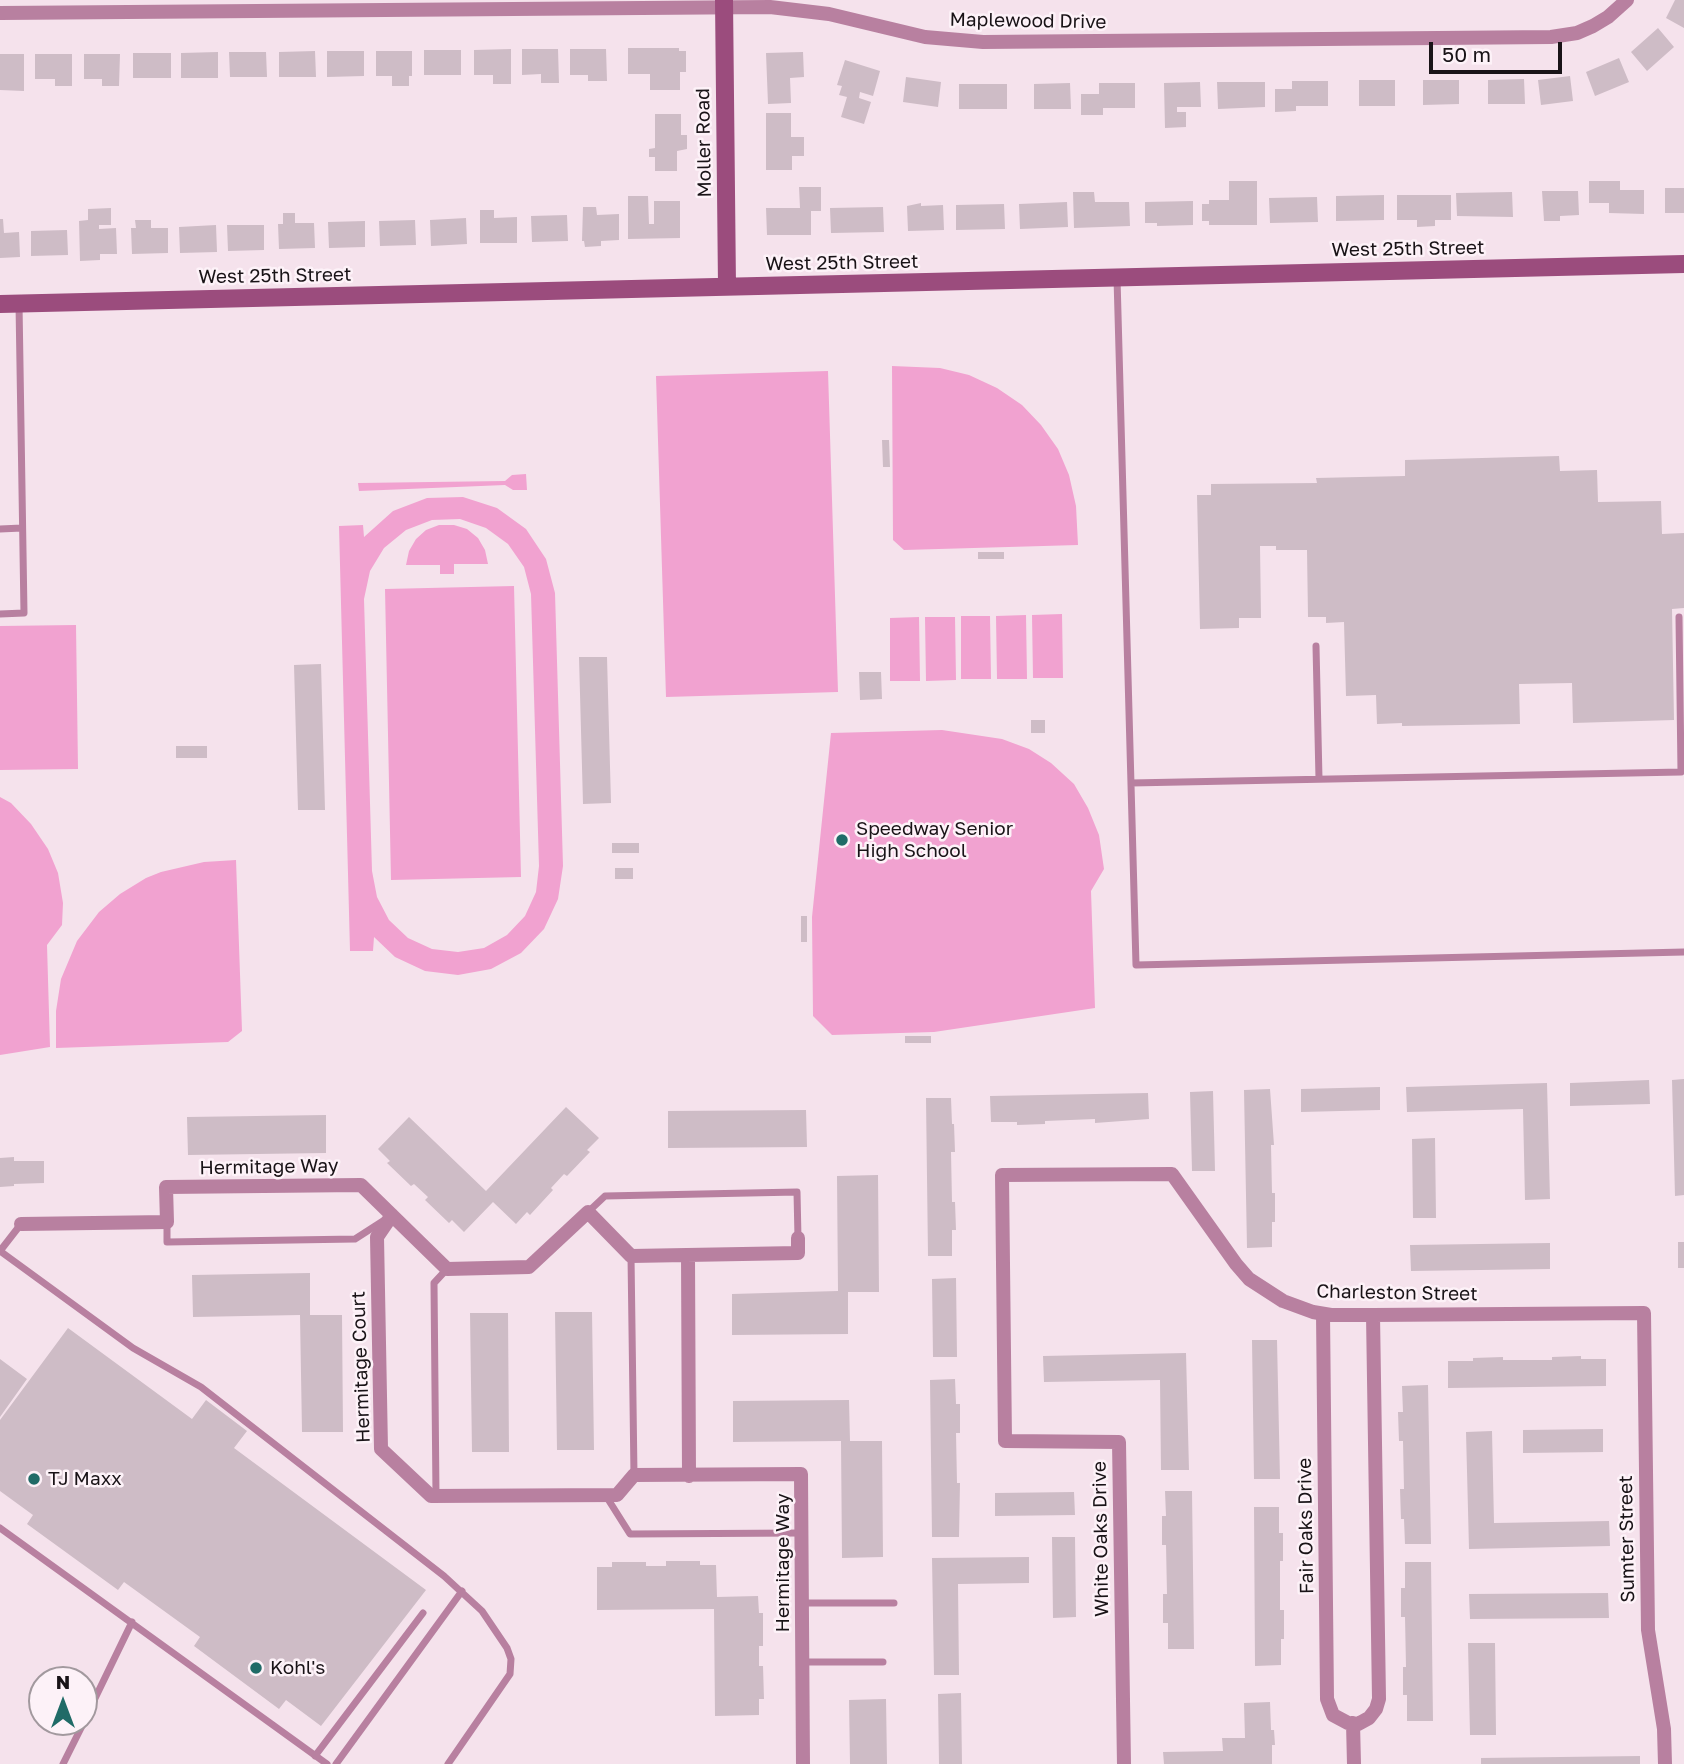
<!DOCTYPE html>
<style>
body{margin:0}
#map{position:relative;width:1684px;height:1764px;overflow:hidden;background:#f5e2ec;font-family:"Golos Text",sans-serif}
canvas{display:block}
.north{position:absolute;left:28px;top:1666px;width:70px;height:70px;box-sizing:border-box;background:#fdf2f8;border:2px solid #a2999e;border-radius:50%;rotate:0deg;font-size:19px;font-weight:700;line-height:28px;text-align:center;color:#191317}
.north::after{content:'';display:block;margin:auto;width:24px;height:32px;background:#206b67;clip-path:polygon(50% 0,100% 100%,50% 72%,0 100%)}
.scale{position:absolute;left:1429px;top:42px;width:133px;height:32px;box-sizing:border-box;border:4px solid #191317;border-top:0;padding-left:9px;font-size:21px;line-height:24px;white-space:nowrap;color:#191317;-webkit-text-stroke:5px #fdf2f8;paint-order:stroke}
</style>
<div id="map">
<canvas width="1684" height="1764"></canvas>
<div class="north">N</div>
<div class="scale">50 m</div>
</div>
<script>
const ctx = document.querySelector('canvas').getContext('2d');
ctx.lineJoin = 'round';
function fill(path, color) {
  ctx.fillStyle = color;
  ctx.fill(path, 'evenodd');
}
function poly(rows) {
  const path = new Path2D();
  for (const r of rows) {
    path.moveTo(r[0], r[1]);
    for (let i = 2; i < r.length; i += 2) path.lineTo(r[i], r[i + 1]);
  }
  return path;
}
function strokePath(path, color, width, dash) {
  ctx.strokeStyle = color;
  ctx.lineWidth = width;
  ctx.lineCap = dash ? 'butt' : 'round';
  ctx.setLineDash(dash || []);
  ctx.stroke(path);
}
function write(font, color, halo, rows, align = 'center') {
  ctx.font = font + ' "Golos Text",sans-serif';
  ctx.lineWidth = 5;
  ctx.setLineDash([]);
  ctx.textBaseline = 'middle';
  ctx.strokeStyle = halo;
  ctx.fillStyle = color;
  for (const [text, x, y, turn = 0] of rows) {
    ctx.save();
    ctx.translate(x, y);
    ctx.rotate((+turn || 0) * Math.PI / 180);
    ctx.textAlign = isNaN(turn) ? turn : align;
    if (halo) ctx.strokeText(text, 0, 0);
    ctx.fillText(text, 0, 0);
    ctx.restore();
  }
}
fill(poly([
 [892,366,940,368,969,375,997,388,1022,405,1041,425,1058,449,1069,475,1076,506,1078,545,904,550,893,540],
 [828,371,838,692,666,697,656,376],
 [526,474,527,490,513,490,505,485,359,491,358,483,505,481,512,475],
 [463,497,497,508,526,529,546,559,555,593,563,866,558,899,544,929,521,953,491,969,458,975,425,971,395,957,374,937,373,951,350,951,339,526,363,525,364,537,393,511,427,498],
 [460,519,486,528,508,544,524,567,531,594,539,866,536,892,525,916,507,935,484,948,458,952,432,949,408,938,389,920,377,897,372,871,364,599,370,571,384,548,406,530,432,520],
 [439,525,454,525,467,529,478,538,485,550,488,564,454,564,454,574,440,574,440,565,406,565,409,551,416,539,426,530],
 [514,586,521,877,391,880,385,589],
 [1062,614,1063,678,1033,678,1032,615],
 [1026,615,1027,679,997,679,996,616],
 [961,616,990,616,991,679,961,679],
 [919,617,920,681,890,681,890,618],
 [925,617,955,617,956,680,926,681],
 [76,625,78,769,0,770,0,626],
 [942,730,1002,739,1029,749,1051,763,1074,784,1088,808,1099,835,1104,869,1091,891,1095,1008,934,1032,832,1035,813,1016,812,917,831,733],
 [0,797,11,803,31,824,48,849,58,873,63,903,62,925,47,945,50,1047,0,1055],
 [236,860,242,1031,228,1042,56,1048,56,1011,61,979,77,941,99,912,120,894,146,878,161,872,204,862]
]), '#f1a2d0');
fill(poly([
 [1675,0,1684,0,1684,28,1666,18],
 [1658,28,1674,47,1647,71,1631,52],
 [628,48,679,48,679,51,686,51,686,72,680,72,680,90,650,90,650,74,628,74],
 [511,49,511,84,493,84,493,75,474,75,474,50],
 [522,49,558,49,559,83,541,83,541,74,522,75],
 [570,49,606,49,607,81,588,81,588,75,570,75],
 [424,50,461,50,461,75,424,75],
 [315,51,316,77,279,77,279,52],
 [327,51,364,51,364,76,327,77],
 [376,51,412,51,412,76,409,76,409,86,392,86,392,76,376,76],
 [218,52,218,78,181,78,181,53],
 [229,52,266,52,267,77,230,77],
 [803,52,804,77,790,78,791,103,768,104,766,53],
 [133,53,171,53,171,78,133,78],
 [0,54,24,54,24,91,0,90],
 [35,54,72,54,72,86,55,86,55,79,35,79],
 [84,54,120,54,119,86,102,86,102,79,84,79],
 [1619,58,1629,82,1595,96,1586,72],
 [845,60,880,71,873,96,860,92,859,98,871,102,864,124,841,117,847,97,839,95,842,86,837,85],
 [1570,76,1573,101,1541,105,1538,80],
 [906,77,941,82,938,107,903,102],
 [1524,79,1525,104,1488,104,1488,80],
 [1359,80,1395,80,1395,106,1359,106],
 [1423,80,1459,80,1459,104,1423,105],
 [1292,81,1328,81,1328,106,1296,106,1296,111,1275,112,1275,89,1292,89],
 [1200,82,1201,107,1177,107,1177,112,1186,112,1186,127,1165,128,1164,83],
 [1217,82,1265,82,1265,107,1218,109],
 [1070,83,1071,109,1034,109,1034,84],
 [1099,83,1135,83,1135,108,1103,108,1103,115,1081,115,1081,94,1099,94],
 [959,84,1007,84,1007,109,959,109],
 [766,113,791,113,791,137,804,137,804,156,792,156,792,170,766,170],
 [655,114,681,114,681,135,687,135,687,149,677,151,677,171,655,171,655,157,649,157,649,149,655,148],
 [1229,181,1257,181,1257,225,1209,225,1209,221,1202,221,1202,204,1209,204,1209,200,1229,200],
 [1589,181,1620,181,1620,190,1644,190,1644,214,1609,213,1609,203,1589,203],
 [799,187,821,187,821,211,811,211,811,235,767,235,766,208,800,208],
 [1665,188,1684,188,1684,213,1665,213],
 [1542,191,1578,191,1579,215,1560,216,1560,221,1544,221],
 [1073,192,1094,192,1095,202,1129,202,1130,226,1074,228],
 [1512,192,1513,217,1457,216,1456,193],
 [1384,195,1384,220,1336,221,1336,196],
 [1397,195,1451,195,1451,220,1435,220,1435,226,1417,227,1417,220,1397,220],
 [628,196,648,196,649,224,654,224,654,201,680,201,680,238,628,239],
 [1317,197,1318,222,1270,223,1269,198],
 [1193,201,1193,225,1157,226,1157,223,1145,223,1145,202],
 [1067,202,1068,227,1020,229,1019,204],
 [921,203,921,206,943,205,944,230,908,231,907,206],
 [1004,204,1005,229,956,230,956,205],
 [583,207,596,207,597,215,619,214,619,240,601,241,601,246,585,247,584,241,582,241],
 [883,207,884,232,831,233,830,208],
 [111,208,111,225,99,225,99,229,116,228,117,254,100,254,100,260,80,261,79,221,88,220,88,209],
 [480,210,494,210,494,218,517,217,517,243,480,243],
 [283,213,295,213,295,223,314,223,315,248,279,249,278,224,283,224],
 [567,215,568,241,532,242,531,216],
 [466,218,467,244,431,246,430,220],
 [0,219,3,219,4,233,19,232,20,257,0,258],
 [135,220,151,220,151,228,168,228,168,253,132,254,131,228,136,228],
 [415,220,416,245,380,246,379,221],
 [365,221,365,247,329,248,328,222],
 [216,225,217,252,180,253,179,227],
 [227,225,264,225,264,250,228,251],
 [67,230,68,255,31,256,31,231],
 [882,440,889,440,890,467,883,467],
 [1559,456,1560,471,1597,470,1598,502,1661,501,1662,534,1684,533,1684,608,1672,609,1674,720,1573,723,1572,683,1519,684,1520,724,1402,726,1402,723,1377,724,1376,695,1346,696,1344,622,1326,623,1326,617,1308,617,1307,550,1276,550,1276,546,1260,546,1261,618,1239,618,1239,628,1200,629,1197,495,1211,495,1211,484,1317,483,1316,478,1405,476,1405,460],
 [978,552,1004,552,1004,559,978,559],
 [579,657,607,657,611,803,583,804],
 [321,664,325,810,298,810,294,665],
 [859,672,881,672,882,699,860,700],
 [1031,720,1045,720,1045,733,1031,733],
 [176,746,207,746,207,758,176,758],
 [612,843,639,843,639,853,612,853],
 [615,868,633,868,633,879,615,879],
 [801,916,807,916,807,942,801,942],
 [905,1036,931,1036,931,1043,905,1043],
 [1684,1079,1684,1195,1675,1196,1672,1080],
 [1649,1080,1650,1104,1570,1106,1570,1083],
 [1547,1083,1550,1199,1525,1200,1523,1109,1407,1112,1406,1087],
 [1380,1087,1380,1110,1301,1112,1301,1089],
 [1270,1089,1274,1145,1271,1145,1272,1193,1275,1193,1275,1222,1272,1222,1272,1247,1247,1248,1244,1090],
 [1213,1091,1215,1171,1192,1171,1190,1092],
 [1148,1093,1149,1119,1095,1123,1095,1119,1045,1121,1045,1124,1017,1125,1017,1122,991,1122,990,1096],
 [926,1098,951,1098,952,1124,954,1124,955,1152,951,1152,952,1202,955,1202,956,1230,952,1230,952,1256,928,1256],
 [566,1107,599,1138,587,1150,590,1152,567,1176,564,1174,551,1188,553,1190,530,1215,527,1212,516,1224,493,1202,464,1232,452,1220,449,1223,425,1200,428,1197,414,1184,411,1186,387,1163,390,1161,378,1149,409,1117,486,1191],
 [806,1110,807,1147,668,1148,668,1111],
 [326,1115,326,1153,188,1155,187,1117],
 [1435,1138,1436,1218,1413,1218,1412,1139],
 [14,1157,14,1161,44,1161,44,1183,14,1184,14,1186,0,1187,0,1158],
 [878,1175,879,1292,848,1292,848,1334,732,1335,732,1294,838,1291,837,1176],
 [1678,1242,1684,1242,1684,1268,1678,1268],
 [1550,1243,1550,1269,1411,1271,1410,1245],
 [310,1273,310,1315,342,1315,343,1432,302,1432,300,1315,193,1317,192,1275],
 [956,1278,957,1357,933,1357,932,1279],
 [555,1312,592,1312,594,1450,557,1450],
 [470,1313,508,1313,509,1452,472,1452],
 [68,1328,192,1419,206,1400,247,1431,234,1448,426,1590,321,1726,286,1700,279,1709,194,1646,200,1637,124,1582,118,1590,27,1524,33,1515,0,1491,0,1420],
 [1252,1340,1277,1340,1280,1479,1254,1479],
 [1186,1353,1189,1470,1161,1470,1160,1380,1044,1382,1043,1356],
 [1581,1356,1581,1359,1606,1359,1606,1386,1448,1388,1448,1361,1473,1361,1473,1358,1503,1357,1503,1360,1552,1360,1552,1357],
 [0,1359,27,1379,0,1417],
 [955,1379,956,1404,960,1404,960,1433,956,1433,957,1483,960,1483,959,1537,932,1537,930,1380],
 [1428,1385,1431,1544,1405,1544,1404,1519,1401,1519,1400,1489,1404,1489,1403,1441,1399,1441,1398,1412,1403,1412,1402,1386],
 [849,1400,850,1441,882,1441,883,1557,842,1558,841,1441,733,1442,733,1401],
 [1603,1429,1603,1452,1523,1453,1523,1430],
 [1492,1431,1494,1523,1609,1521,1610,1546,1469,1549,1466,1432],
 [1165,1491,1192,1491,1194,1649,1168,1649,1168,1623,1163,1623,1163,1594,1167,1594,1166,1545,1162,1545,1162,1516,1166,1516],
 [1074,1492,1075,1515,995,1516,995,1493],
 [1254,1507,1279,1507,1279,1533,1283,1533,1283,1561,1280,1561,1280,1610,1284,1610,1284,1639,1281,1639,1281,1665,1255,1666],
 [1052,1537,1075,1537,1076,1617,1053,1618],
 [1029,1557,1029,1583,958,1584,959,1675,934,1675,932,1558],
 [666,1561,700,1561,700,1565,716,1565,717,1597,758,1596,759,1613,763,1613,763,1646,759,1646,759,1666,763,1666,764,1699,759,1699,759,1715,715,1716,714,1609,597,1610,597,1567,612,1567,612,1562,646,1562,646,1566,666,1566],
 [1405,1562,1431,1562,1433,1721,1407,1721,1407,1695,1403,1695,1403,1667,1406,1667,1405,1617,1401,1617,1401,1588,1405,1588],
 [1608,1593,1609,1618,1470,1619,1469,1594],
 [1468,1643,1495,1643,1496,1735,1470,1735],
 [961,1693,962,1764,939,1764,938,1694],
 [886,1699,887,1764,850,1764,849,1700],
 [1270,1702,1271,1730,1274,1730,1275,1745,1272,1745,1272,1764,1164,1764,1163,1752,1223,1751,1222,1738,1245,1738,1244,1703],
 [1640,1756,1640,1764,1481,1764,1481,1758]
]), '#cebcc6');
strokePath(poly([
 [1117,278,1136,965,1684,952],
 [0,529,22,528],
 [0,614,24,613,19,304],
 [1316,646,1319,779],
 [1131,783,1681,772,1679,617],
 [588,1212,605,1196,797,1192,798,1238],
 [167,1223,167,1242,355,1239,383,1221],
 [0,1251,133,1348,201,1387,444,1576,482,1611,507,1648,511,1659,510,1674,448,1764],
 [0,1251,21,1224],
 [631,1256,634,1475],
 [436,1496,434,1283,447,1269],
 [606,1496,630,1534,801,1533],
 [0,1528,327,1764],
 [803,1603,894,1603],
 [803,1662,883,1662],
 [84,1721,132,1622],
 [315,1756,423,1613],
 [63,1764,84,1722],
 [336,1764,462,1591]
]), '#b880a0', 7);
strokePath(poly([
 [0,13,770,7,829,14,925,37,983,42,1551,37,1577,33,1593,26,1608,17,1627,0],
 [392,1215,377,1237,381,1449,431,1496,617,1495,634,1475,801,1474,803,1764],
 [21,1224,167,1222,166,1187,361,1185,447,1269,529,1267,588,1212,631,1256,798,1253,798,1238],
 [688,1255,689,1476],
 [1323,1314,1327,1699,1333,1715,1348,1723,1358,1724,1369,1718,1376,1709,1379,1699,1373,1315],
 [1353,1723,1354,1764],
 [1124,1764,1119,1442,1005,1441,1002,1175,1172,1174,1236,1264,1249,1279,1283,1301,1313,1312,1331,1315,1373,1315,1644,1313,1648,1630,1664,1729,1665,1764]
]), '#b880a0', 14);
strokePath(poly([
 [724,0,727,286],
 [0,304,1684,264]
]), '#9b4c7d', 18);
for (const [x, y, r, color] of [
 [842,840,7,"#206b67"],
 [34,1479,7,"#206b67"],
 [256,1668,7,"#206b67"]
]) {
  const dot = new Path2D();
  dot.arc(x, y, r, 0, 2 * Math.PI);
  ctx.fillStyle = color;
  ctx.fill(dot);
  strokePath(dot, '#fdf2f8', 2.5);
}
write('19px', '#191317', '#fdf2f8', [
 ["Maplewood Drive",1028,21,1],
 ["Moller Road",704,143,-91],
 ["West 25th Street",1408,249,-1],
 ["West 25th Street",842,263,-1],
 ["West 25th Street",275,276,-1],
 ["Hermitage Way",269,1167,-1],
 ["Charleston Street",1397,1293,1],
 ["Hermitage Court",361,1367,-92],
 ["Fair Oaks Drive",1306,1526,-91],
 ["White Oaks Drive",1101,1539,-91],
 ["Sumter Street",1627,1539,-91],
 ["Hermitage Way",783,1563,-90]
]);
write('19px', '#191317', '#fdf2f8', [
 ["Speedway Senior",856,829],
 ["High School",856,851],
 ["TJ Maxx",48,1479],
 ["Kohl's",270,1668]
], 'left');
</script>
